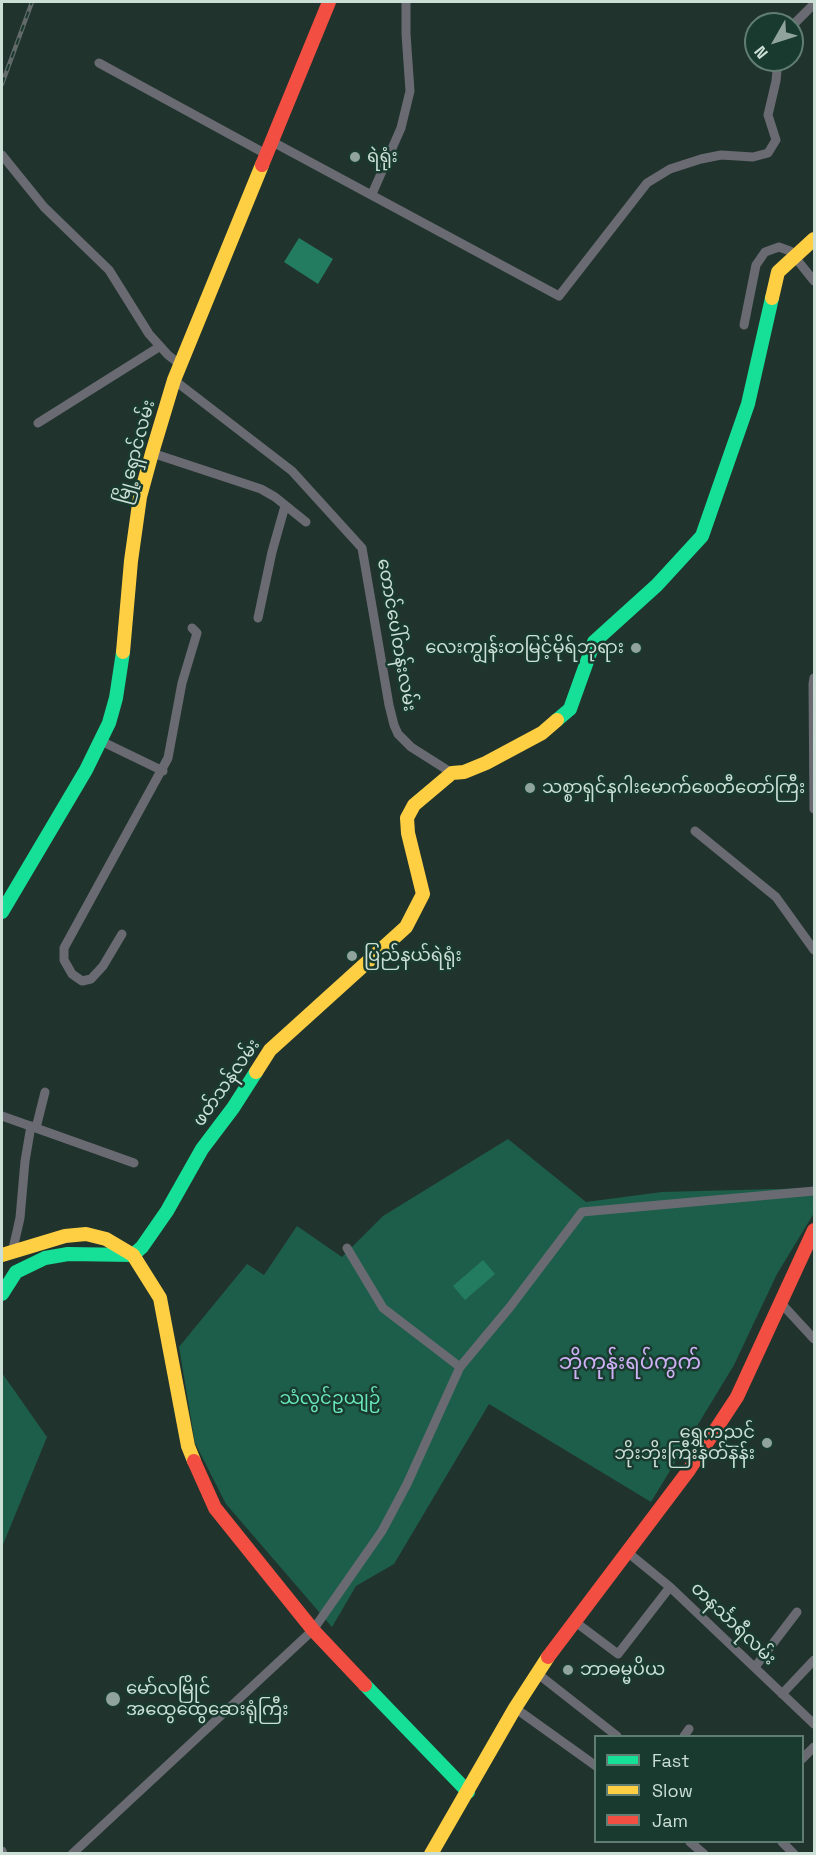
<!DOCTYPE html>
<meta charset="utf-8">
<style>
body{margin:0}
#map{position:relative;width:816px;height:1855px;overflow:hidden;background:#21332d;font-family:"Space Grotesk",sans-serif}
canvas{display:block}
.frame{position:absolute;inset:0;border:3px solid #ccdfd7;pointer-events:none}
.legend{position:absolute;left:594px;top:1735px;width:210px;height:108px;box-sizing:border-box;background:#193b2f;border:2px solid #617d72;margin:0;padding:8px 10px;list-style:none;font-size:18px;color:#ccdfd7}
.legend li{display:flex;align-items:center;gap:12px;height:30px}
.legend b{width:30px;border:2px solid #617d72}
.north{position:absolute;left:744px;top:12px;width:60px;height:60px;box-sizing:border-box;background:#193b2f;border:2px solid #617d72;border-radius:50%;rotate:231deg;font-size:16px;font-weight:700;line-height:24px;text-align:center;color:#ccdfd7}
.north::after{content:'';display:block;margin:auto;width:21px;height:27px;background:#90a39c;clip-path:polygon(50% 0,100% 100%,50% 72%,0 100%)}
</style>
<div id="map">
<canvas width="816" height="1855"></canvas>
<div class="frame"></div>
<ul class="legend">
<li><b style="height:8px;background:#16e098"></b>Fast</li>
<li><b style="height:8px;background:#ffcf43"></b>Slow</li>
<li><b style="height:8px;background:#f24e42"></b>Jam</li>
</ul>
<div class="north">N</div>
</div>
<script>
const ctx = document.querySelector('canvas').getContext('2d');
ctx.lineJoin = 'round';
function fill(path, color) {
  ctx.fillStyle = color;
  ctx.fill(path, 'evenodd');
}
function poly(rows) {
  const path = new Path2D();
  for (const r of rows) {
    path.moveTo(r[0], r[1]);
    for (let i = 2; i < r.length; i += 2) path.lineTo(r[i], r[i + 1]);
  }
  return path;
}
function strokePath(path, color, width, dash) {
  ctx.strokeStyle = color;
  ctx.lineWidth = width;
  ctx.lineCap = dash ? 'butt' : 'round';
  ctx.setLineDash(dash || []);
  ctx.stroke(path);
}
function write(font, color, halo, rows, align = 'center') {
  ctx.font = font + ' "Space Grotesk","Noto Sans Myanmar",sans-serif';
  ctx.lineWidth = 5;
  ctx.setLineDash([]);
  ctx.textBaseline = 'middle';
  ctx.strokeStyle = halo;
  ctx.fillStyle = color;
  for (const [text, x, y, turn = 0] of rows) {
    ctx.save();
    ctx.translate(x, y);
    ctx.rotate((+turn || 0) * Math.PI / 180);
    ctx.textAlign = isNaN(turn) ? turn : align;
    if (halo) ctx.strokeText(text, 0, 0);
    ctx.fillText(text, 0, 0);
    ctx.restore();
  }
}
fill(poly([
 [508,1139,586,1202,662,1192,814,1188,814,1213,777,1274,734,1365,651,1502,489,1404,394,1564,356,1586,332,1627,226,1504,195,1443,179,1347,247,1264,264,1275,297,1226,342,1257,383,1216],
 [2,1373,47,1437,2,1547]
]), '#1d5e4a');
fill(poly([
 [299,238,333,259,318,284,284,262],
 [483,1260,495,1274,465,1300,453,1286]
]), '#237c60');
strokePath(poly([
 [792,26,814,4],
 [99,63,266,154],
 [271,141,559,296,647,183,670,169,701,159,721,155,753,157,768,153,776,140,768,115,776,81,778,60],
 [2,155,44,207,109,270,149,334,168,355,181,365],
 [372,194,401,128,410,91,406,34,406,2],
 [744,325,756,265,765,252,779,247,790,251,814,281],
 [174,380,292,471,362,548,389,705,394,725,398,734,411,747,452,773],
 [38,423,159,347],
 [152,453,261,489,275,497,306,522],
 [258,618,272,552,285,506],
 [814,678,813,684,814,809],
 [101,741,163,771],
 [695,831,776,897,814,950],
 [122,934,103,966,91,979,82,981,72,974,64,960,64,948,168,758,182,683,197,633,192,628],
 [2,1116,134,1163],
 [36,1128,45,1092],
 [347,1248,383,1308,460,1367],
 [12,1253,20,1218,25,1161,31,1126],
 [780,1302,814,1339],
 [626,1551,670,1587,814,1724],
 [574,1621,618,1654,670,1587],
 [755,1667,797,1612],
 [538,1674,617,1736],
 [782,1694,814,1660],
 [515,1708,596,1766],
 [684,1736,689,1729],
 [802,1759,814,1747],
 [690,1842,704,1854],
 [782,1842,794,1854],
 [2,1851,3,1854],
 [72,1854,313,1630,382,1531,407,1484,460,1367,510,1307,582,1212,814,1191]
]), '#6a6b72', 9);
strokePath(poly([
 [557,720,570,709,594,642,657,585,702,536,748,404,772,298],
 [2,912,86,770,109,723,116,698,123,652],
 [2,1294,16,1272,45,1258,68,1254,133,1255,142,1247,167,1211,202,1149,233,1108,256,1072],
 [365,1685,468,1792]
]), '#16e098', 14);
strokePath(poly([
 [772,298,778,272,814,239],
 [123,652,131,561,140,497,152,453,174,380,262,165],
 [256,1072,270,1050,406,927,423,894,408,833,407,818,414,805,452,773,464,772,486,763,542,733,557,720],
 [2,1255,65,1236,86,1234,106,1239,133,1255,160,1298,188,1446,194,1461],
 [431,1854,515,1708,548,1657]
]), '#ffcf43', 14);
strokePath(poly([
 [262,165,329,2],
 [194,1461,215,1508,313,1630,365,1685],
 [548,1657,689,1470,737,1397,814,1230]
]), '#f24e42', 14);
const rail = poly([
 [2,84,32,2]
]);
strokePath(rail, '#626969', 4.5);
strokePath(rail, '#193b2f', 2, [7]);
for (const [x, y, r, color] of [
 [355,157,6,"#90a39c"],
 [636,648,6,"#90a39c"],
 [530,788,6,"#90a39c"],
 [352,956,6,"#90a39c"],
 [767,1443,6,"#90a39c"],
 [568,1670,6,"#90a39c"],
 [113,1699,8,"#90a39c"]
]) {
  const dot = new Path2D();
  dot.arc(x, y, r, 0, 2 * Math.PI);
  ctx.fillStyle = color;
  ctx.fill(dot);
  strokePath(dot, '#193b2f', 2);
}
write('18px', '#ccdfd7', '#193b2f', [
 ["ရဲရုံး",367,157],
 ["လေးကျွန်းတမြင့်မိုရ်ဘုရား",624,648,"right"],
 ["သစ္စာရှင်နဂါးမောက်စေတီတော်ကြီး",542,788],
 ["ပြည်နယ်ရဲရုံး",364,956],
 ["ရွှေကညင်",755,1433,"right"],
 ["ဘိုးဘိုးကြီးနတ်နန်း",755,1454,"right"],
 ["ဘာဓမ္မပိယ",580,1670],
 ["မော်လမြိုင်",126,1689],
 ["အထွေထွေဆေးရုံကြီး",126,1710]
], 'left');
write('18px', '#ccdfd7', '#193b2f', [
 ["မြို့ရှောင်လမ်း",136,452,-75],
 ["တောင်ပေါ်တန်းလမ်း",396,635,80],
 ["ဖတ်သန်လမ်း",227,1083,-55],
 ["တနင်္သာရီလမ်း",733,1624,44]
]);
write('18px', '#6ae8bc', '#193b2f', [
 ["သံလွင်ဥယျဉ်",330,1399]
]);
write('21px', '#cfb0f5', '#193b2f', [
 ["ဘိုကုန်းရပ်ကွက်",630,1363]
]);
</script>
